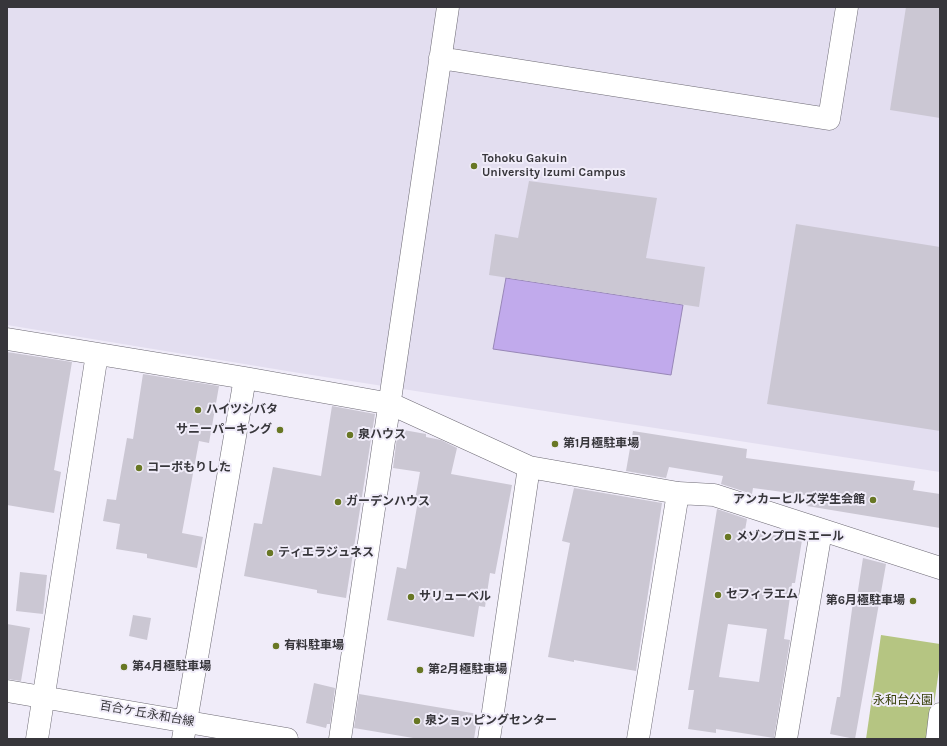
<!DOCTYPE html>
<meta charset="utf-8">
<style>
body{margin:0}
#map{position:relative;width:947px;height:746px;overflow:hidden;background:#f0ecf9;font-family:Karla,sans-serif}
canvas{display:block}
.frame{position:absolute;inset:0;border:8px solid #37363b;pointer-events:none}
</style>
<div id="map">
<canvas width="947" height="746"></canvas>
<div class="frame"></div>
</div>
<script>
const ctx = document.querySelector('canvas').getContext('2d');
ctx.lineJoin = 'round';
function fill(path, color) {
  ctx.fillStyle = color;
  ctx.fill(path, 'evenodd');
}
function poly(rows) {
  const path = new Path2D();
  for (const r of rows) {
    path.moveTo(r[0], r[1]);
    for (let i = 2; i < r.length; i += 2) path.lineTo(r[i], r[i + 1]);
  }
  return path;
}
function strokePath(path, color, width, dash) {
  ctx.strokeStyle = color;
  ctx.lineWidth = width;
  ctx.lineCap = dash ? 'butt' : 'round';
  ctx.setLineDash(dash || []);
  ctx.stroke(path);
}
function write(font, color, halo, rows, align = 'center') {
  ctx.font = font + ' Karla,"Noto Sans JP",sans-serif';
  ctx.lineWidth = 4;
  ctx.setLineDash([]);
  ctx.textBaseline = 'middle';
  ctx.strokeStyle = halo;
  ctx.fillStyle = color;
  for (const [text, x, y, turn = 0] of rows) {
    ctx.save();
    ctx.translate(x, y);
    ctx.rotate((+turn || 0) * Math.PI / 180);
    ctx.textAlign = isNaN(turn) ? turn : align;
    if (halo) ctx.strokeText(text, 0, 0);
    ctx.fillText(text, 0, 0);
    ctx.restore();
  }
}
fill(poly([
 [7,7,940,7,940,472,299,373,7,325]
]), '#e3def0');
fill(poly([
 [881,635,940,644,940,663,929,739,866,739]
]), '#b5c582');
const water = poly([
 [506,278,683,305,671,375,493,349,506,278]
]);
fill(water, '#c1aaec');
strokePath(water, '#9887b7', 1);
fill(poly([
 [906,7,940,7,940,118,890,110],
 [529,181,657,198,646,258,705,267,699,307,489,275,495,234,518,238],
 [796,224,940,247,940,431,767,404],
 [7,352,72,362,54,470,61,472,54,513,7,505],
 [143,374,219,386,209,443,199,441,182,533,203,537,197,568,147,558,147,554,116,549,120,524,103,521,107,499,116,500,127,438,133,439],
 [332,406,375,414,346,598,317,593,317,590,244,576,254,523,262,524,273,467,321,476],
 [398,429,426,434,426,437,441,440,457,448,451,474,512,485,495,574,490,573,485,607,479,606,474,637,387,620,397,567,406,569,418,501,415,500,420,472,393,468],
 [633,431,747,449,746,458,915,481,913,490,940,494,940,528,807,506,805,495,753,488,752,494,721,484,723,476,669,467,666,478,626,471],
 [574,488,662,503,636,671,574,660,574,662,548,657,570,543,562,541],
 [717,509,747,519,745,530,802,540,795,583,792,583,784,639,790,640,774,738,716,729,716,733,688,729,694,690,688,690],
 [728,624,767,629,759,682,719,677],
 [863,558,886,564,855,739,830,734,837,697,840,697,853,602,856,603],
 [20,572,47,575,43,614,16,611],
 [133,615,151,618,147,640,129,636],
 [7,624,30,628,21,681,7,679],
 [314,683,335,688,330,724,327,724,326,728,306,723],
 [359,694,478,714,474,739,419,739,354,728]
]), '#cbc7d3');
const minor = poly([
 [440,58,829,119,847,7],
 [7,339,245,378,391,404,529,467,678,493,714,495,940,568],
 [7,691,287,739],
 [37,739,97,354],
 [183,739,245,378],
 [340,739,448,7],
 [489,739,529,467],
 [638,739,678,493],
 [786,739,821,531],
 [937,739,940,714]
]);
strokePath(minor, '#6e6b75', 23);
strokePath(minor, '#fff', 22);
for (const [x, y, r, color] of [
 [474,166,4,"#687724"],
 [198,410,4,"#687724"],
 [280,430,4,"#687724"],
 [350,435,4,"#687724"],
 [555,444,4,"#687724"],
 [139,468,4,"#687724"],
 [873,500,4,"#687724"],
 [338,502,4,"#687724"],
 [728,537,4,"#687724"],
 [270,553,4,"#687724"],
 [718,595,4,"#687724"],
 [411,597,4,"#687724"],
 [913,601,4,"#687724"],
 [276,646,4,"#687724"],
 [124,667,4,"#687724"],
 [420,670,4,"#687724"],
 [417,721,4,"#687724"]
]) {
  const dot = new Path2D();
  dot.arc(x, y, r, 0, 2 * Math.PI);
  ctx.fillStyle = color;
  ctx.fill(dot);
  strokePath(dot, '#f0ecf9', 1.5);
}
write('bold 12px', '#37363b', '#f0ecf9', [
 ["Tohoku Gakuin",482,159],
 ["University Izumi Campus",482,173],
 ["ハイツシバタ",206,410],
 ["サニーパーキング",272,430,"right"],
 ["泉ハウス",358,435],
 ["第1月極駐車場",563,444],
 ["コーポもりした",147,468],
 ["アンカーヒルズ学生会館",865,500,"right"],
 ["ガーデンハウス",346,502],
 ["メゾンプロミエール",736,537],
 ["ティエラジュネス",278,553],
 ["セフィラエム",726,595],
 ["サリューベル",419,597],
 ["第6月極駐車場",905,601,"right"],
 ["有料駐車場",284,646],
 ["第4月極駐車場",132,667],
 ["第2月極駐車場",428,670],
 ["泉ショッピングセンター",425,721]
], 'left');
write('12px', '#333c05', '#f0ecf9', [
 ["永和台公園",903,701]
]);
write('12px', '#37363b', '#f0ecf9', [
 ["百合ケ丘永和台線",147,714,10]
]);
</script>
